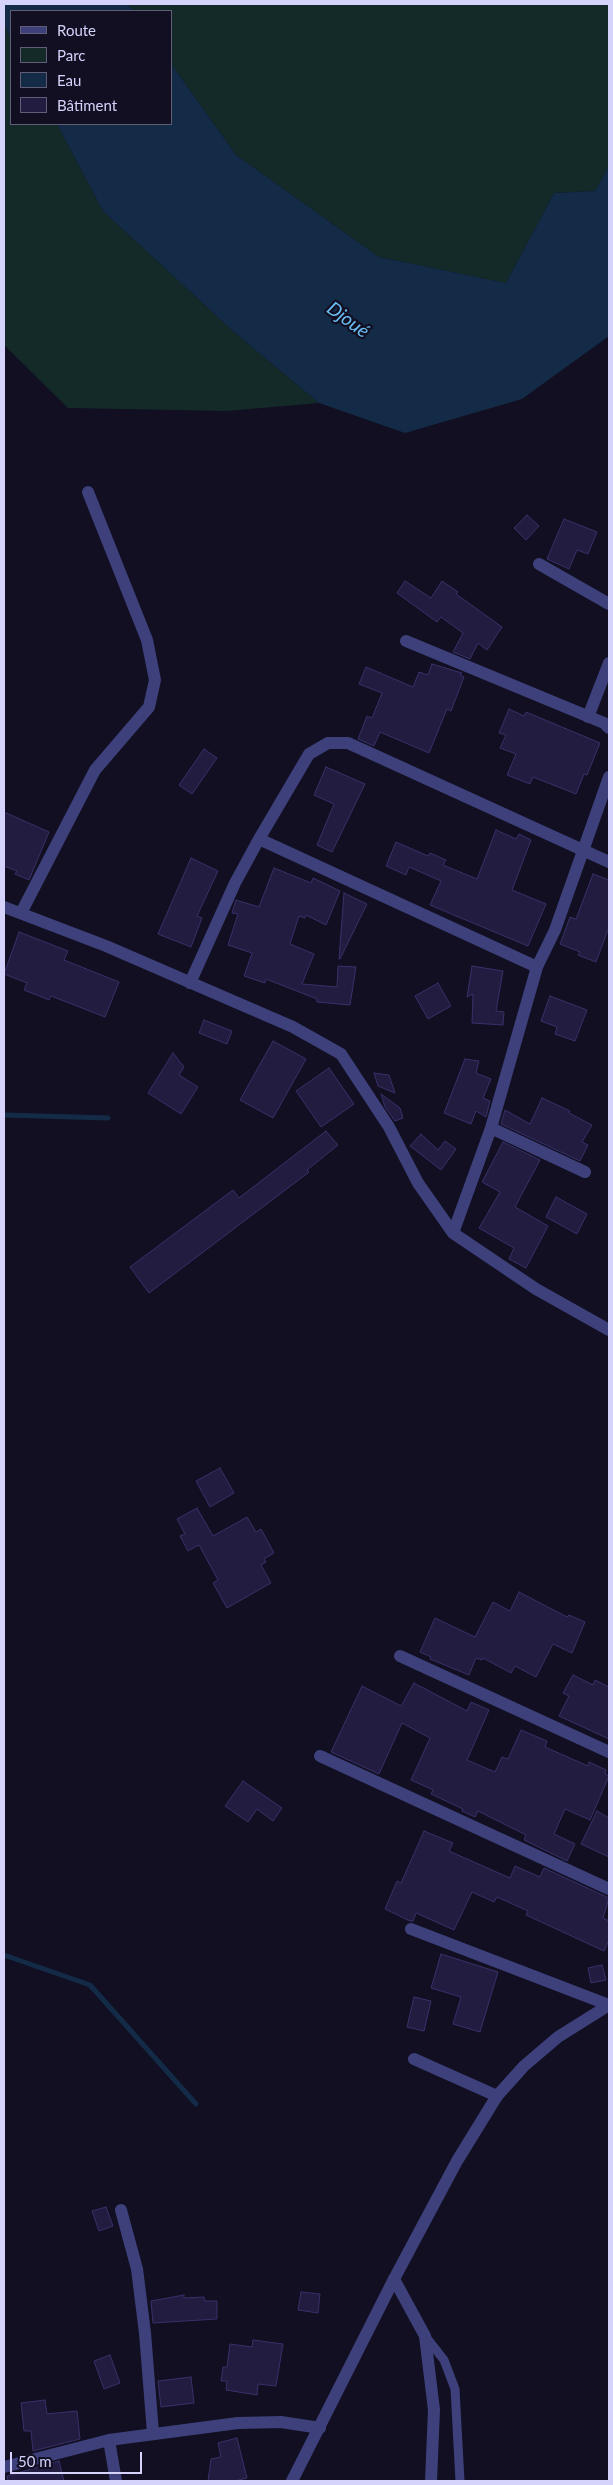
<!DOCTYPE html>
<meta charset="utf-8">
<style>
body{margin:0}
#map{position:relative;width:613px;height:2485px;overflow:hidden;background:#110f21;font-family:Lato,sans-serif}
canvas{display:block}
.frame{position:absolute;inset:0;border:5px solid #d5d3fb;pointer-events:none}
.legend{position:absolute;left:10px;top:10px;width:162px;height:115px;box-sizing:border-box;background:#110f21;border:1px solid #5f5d78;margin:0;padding:6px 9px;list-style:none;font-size:15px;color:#d5d3fb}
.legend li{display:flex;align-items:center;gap:10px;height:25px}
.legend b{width:25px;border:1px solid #5f5d78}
.scale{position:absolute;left:10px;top:2452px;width:132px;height:22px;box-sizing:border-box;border:2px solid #d5d3fb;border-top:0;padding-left:6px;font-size:15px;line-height:18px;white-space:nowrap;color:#d5d3fb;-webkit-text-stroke:4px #110f21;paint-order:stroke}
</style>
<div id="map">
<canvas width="613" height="2485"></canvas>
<div class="frame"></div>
<ul class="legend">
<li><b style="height:6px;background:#3e407c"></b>Route</li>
<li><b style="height:14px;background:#132a28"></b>Parc</li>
<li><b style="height:14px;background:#142b47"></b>Eau</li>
<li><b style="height:14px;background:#221d40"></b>Bâtiment</li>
</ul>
<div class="scale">50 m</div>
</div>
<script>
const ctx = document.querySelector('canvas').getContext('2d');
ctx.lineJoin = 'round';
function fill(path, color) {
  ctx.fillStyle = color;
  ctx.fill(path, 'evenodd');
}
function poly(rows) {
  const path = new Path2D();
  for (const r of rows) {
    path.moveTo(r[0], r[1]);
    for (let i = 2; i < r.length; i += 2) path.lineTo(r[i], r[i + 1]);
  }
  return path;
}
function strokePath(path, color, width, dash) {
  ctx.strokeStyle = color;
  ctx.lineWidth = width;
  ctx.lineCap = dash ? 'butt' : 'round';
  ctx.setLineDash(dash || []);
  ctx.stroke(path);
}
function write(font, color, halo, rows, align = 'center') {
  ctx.font = font + ' Lato,sans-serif';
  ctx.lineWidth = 4.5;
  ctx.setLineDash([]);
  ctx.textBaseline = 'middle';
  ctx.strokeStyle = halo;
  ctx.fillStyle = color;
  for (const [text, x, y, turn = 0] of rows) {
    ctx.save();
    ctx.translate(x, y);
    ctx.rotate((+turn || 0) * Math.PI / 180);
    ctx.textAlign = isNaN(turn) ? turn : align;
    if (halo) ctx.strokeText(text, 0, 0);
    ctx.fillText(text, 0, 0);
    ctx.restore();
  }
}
fill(poly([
 [128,4,609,4,609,166,595,191,554,193,506,283,379,257,236,155,171,64,171,11,133,11],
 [4,24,11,38,11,124,57,124,103,211,234,332,319,403,227,411,68,408,4,345]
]), '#132a28');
fill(poly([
 [4,4,128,4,133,11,11,11,11,38,4,24],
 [171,64,236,155,379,257,506,283,554,193,595,191,609,166,609,336,522,399,405,433,319,403,234,332,103,211,57,124,171,124]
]), '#142b47');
strokePath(poly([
 [4,1115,108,1118],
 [4,1955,90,1985,196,2104]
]), '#142b47', 5);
const building = poly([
 [527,515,539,526,526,540,514,528,527,515],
 [564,519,597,532,588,554,577,550,569,569,547,559,564,519],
 [405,581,431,598,442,581,458,592,456,594,502,627,487,650,478,643,470,659,453,652,463,633,441,617,437,622,397,593,405,581],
 [432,664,462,673,460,675,464,677,451,711,447,709,429,753,380,732,374,746,358,739,367,716,372,718,382,693,359,684,366,667,413,687,419,672,428,675,432,664],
 [509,709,524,716,526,712,600,743,587,775,584,774,576,794,533,777,530,784,507,775,516,754,500,748,506,735,499,733,509,709],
 [204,749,217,758,192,794,179,785,204,749],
 [326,767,365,784,332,852,317,845,334,804,314,795,326,767],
 [4,812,49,832,29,880,15,874,17,871,4,866,4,812],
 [496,830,516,839,519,834,531,840,512,890,546,904,528,946,430,905,441,881,409,867,406,875,386,866,396,842,428,856,430,853,446,860,443,865,477,879,496,830],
 [191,858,218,871,197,916,202,918,191,947,158,934,191,858],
 [274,868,311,883,313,878,340,891,326,925,306,915,305,918,299,916,290,944,314,954,302,984,337,987,338,966,356,967,350,1005,317,1002,317,999,266,979,265,983,244,976,252,953,228,945,238,914,232,913,236,900,259,907,274,868],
 [593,874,609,880,609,927,596,962,578,955,580,952,560,944,570,917,576,919,593,874],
 [344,893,367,904,340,959,339,959,344,893],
 [19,932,68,951,64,960,119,982,105,1017,51,996,49,1000,24,990,27,983,4,974,19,932],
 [472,966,503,971,496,1011,504,1012,503,1025,472,1023,473,994,467,997,472,966],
 [438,983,451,1006,428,1019,415,996,438,983],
 [550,996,587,1010,575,1041,555,1034,557,1027,541,1021,550,996],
 [204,1020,232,1031,227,1044,199,1033,204,1020],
 [273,1041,306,1059,273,1118,240,1100,273,1041],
 [173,1053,184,1067,179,1075,198,1087,181,1114,148,1093,173,1053],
 [465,1059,479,1061,476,1073,491,1079,483,1098,490,1101,486,1117,476,1111,471,1124,444,1113,465,1059],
 [329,1068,354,1104,321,1127,296,1091,329,1068],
 [374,1073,389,1075,395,1093,378,1086,374,1073],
 [381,1094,400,1108,403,1118,395,1121,385,1107,381,1094],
 [542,1098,570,1111,569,1113,592,1125,582,1142,588,1145,580,1161,501,1124,505,1110,530,1124,542,1098],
 [326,1131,338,1145,307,1170,309,1172,149,1293,130,1267,233,1190,239,1198,326,1131],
 [421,1134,438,1150,445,1141,456,1149,441,1170,410,1146,421,1134],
 [503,1142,540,1160,515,1207,548,1226,526,1268,509,1259,514,1248,479,1228,500,1192,482,1182,503,1142],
 [556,1197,587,1214,577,1234,546,1217,556,1197],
 [220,1468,234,1493,210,1507,196,1481,220,1468],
 [197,1508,213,1536,247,1517,256,1532,261,1529,274,1553,264,1559,266,1562,261,1565,271,1583,227,1608,213,1583,218,1580,199,1545,188,1551,180,1536,185,1534,177,1519,197,1508],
 [519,1592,567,1617,569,1615,585,1622,572,1653,553,1644,536,1677,515,1666,511,1673,483,1658,482,1660,476,1658,469,1675,430,1659,431,1657,420,1652,435,1618,475,1637,493,1602,510,1611,519,1592],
 [573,1675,593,1685,595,1680,609,1687,609,1739,559,1716,569,1696,563,1693,573,1675],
 [414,1683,467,1711,471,1702,489,1710,467,1760,495,1772,502,1757,508,1759,521,1730,547,1741,545,1747,588,1766,589,1762,606,1770,605,1774,609,1776,590,1820,565,1809,554,1834,575,1844,567,1861,524,1840,526,1835,478,1811,475,1817,462,1811,463,1809,431,1794,433,1790,411,1780,430,1738,402,1723,379,1774,331,1752,362,1686,401,1706,414,1683],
 [243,1781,282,1808,273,1821,257,1809,248,1822,225,1806,243,1781],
 [597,1811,609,1818,609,1857,581,1844,597,1811],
 [424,1831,453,1843,449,1851,510,1878,515,1866,540,1877,544,1868,609,1898,603,1918,609,1921,609,1940,604,1951,526,1915,528,1911,497,1897,494,1902,472,1892,454,1930,416,1913,413,1921,410,1921,385,1909,397,1881,401,1883,424,1831],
 [441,1954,498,1972,480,2032,453,2024,461,1997,431,1988,441,1954],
 [602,1965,606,1980,591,1983,588,1968,602,1965],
 [414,1997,431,2001,424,2031,407,2027,414,1997],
 [106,2207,113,2226,99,2231,92,2211,106,2207],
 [301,2292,320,2294,318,2313,298,2310,301,2292],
 [184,2295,184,2298,204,2297,205,2301,217,2301,217,2319,153,2323,151,2301,184,2295],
 [253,2340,283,2344,276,2386,258,2384,257,2395,226,2390,227,2381,221,2381,223,2367,227,2367,230,2344,252,2347,253,2340],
 [110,2355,120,2383,104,2389,94,2361,110,2355],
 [191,2377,194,2403,161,2407,158,2381,191,2377],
 [45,2400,47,2414,77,2411,80,2439,33,2451,31,2431,24,2431,21,2403,45,2400],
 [237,2438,247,2478,235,2481,208,2481,211,2459,221,2457,218,2443,237,2438],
 [59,2461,64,2481,8,2481,7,2476,59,2461]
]);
fill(building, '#221d40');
strokePath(building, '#38316a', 1);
strokePath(poly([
 [426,2337,444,2360,455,2389,460,2481]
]), '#3e407c', 9);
strokePath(poly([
 [539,564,609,604],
 [406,641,604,723,609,728],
 [588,717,609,663],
 [259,839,537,967],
 [4,907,106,946,293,1027,341,1054,389,1127,418,1183,453,1233,536,1289,609,1330],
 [21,913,95,770,149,707,155,680,147,640,88,492],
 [190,983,235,883,259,839,309,754,328,743,348,743,609,862],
 [491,1128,585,1172],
 [453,1233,491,1128,537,967,555,930,609,777],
 [400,1656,609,1752],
 [320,1756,609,1889],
 [411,1929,609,2005],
 [414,2059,497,2096],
 [121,2210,137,2269,145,2333,153,2433],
 [394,2279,425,2336,434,2410,431,2481],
 [109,2440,116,2481],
 [4,2467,109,2440,238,2423,281,2422,320,2428]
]), '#3e407c', 12);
strokePath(poly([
 [292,2481,394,2279,457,2161,497,2096,524,2066,558,2037,609,2005]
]), '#3e407c', 12);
write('italic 19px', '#6abdf2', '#110f21', [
 ["Djoué",348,320,36]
]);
</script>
